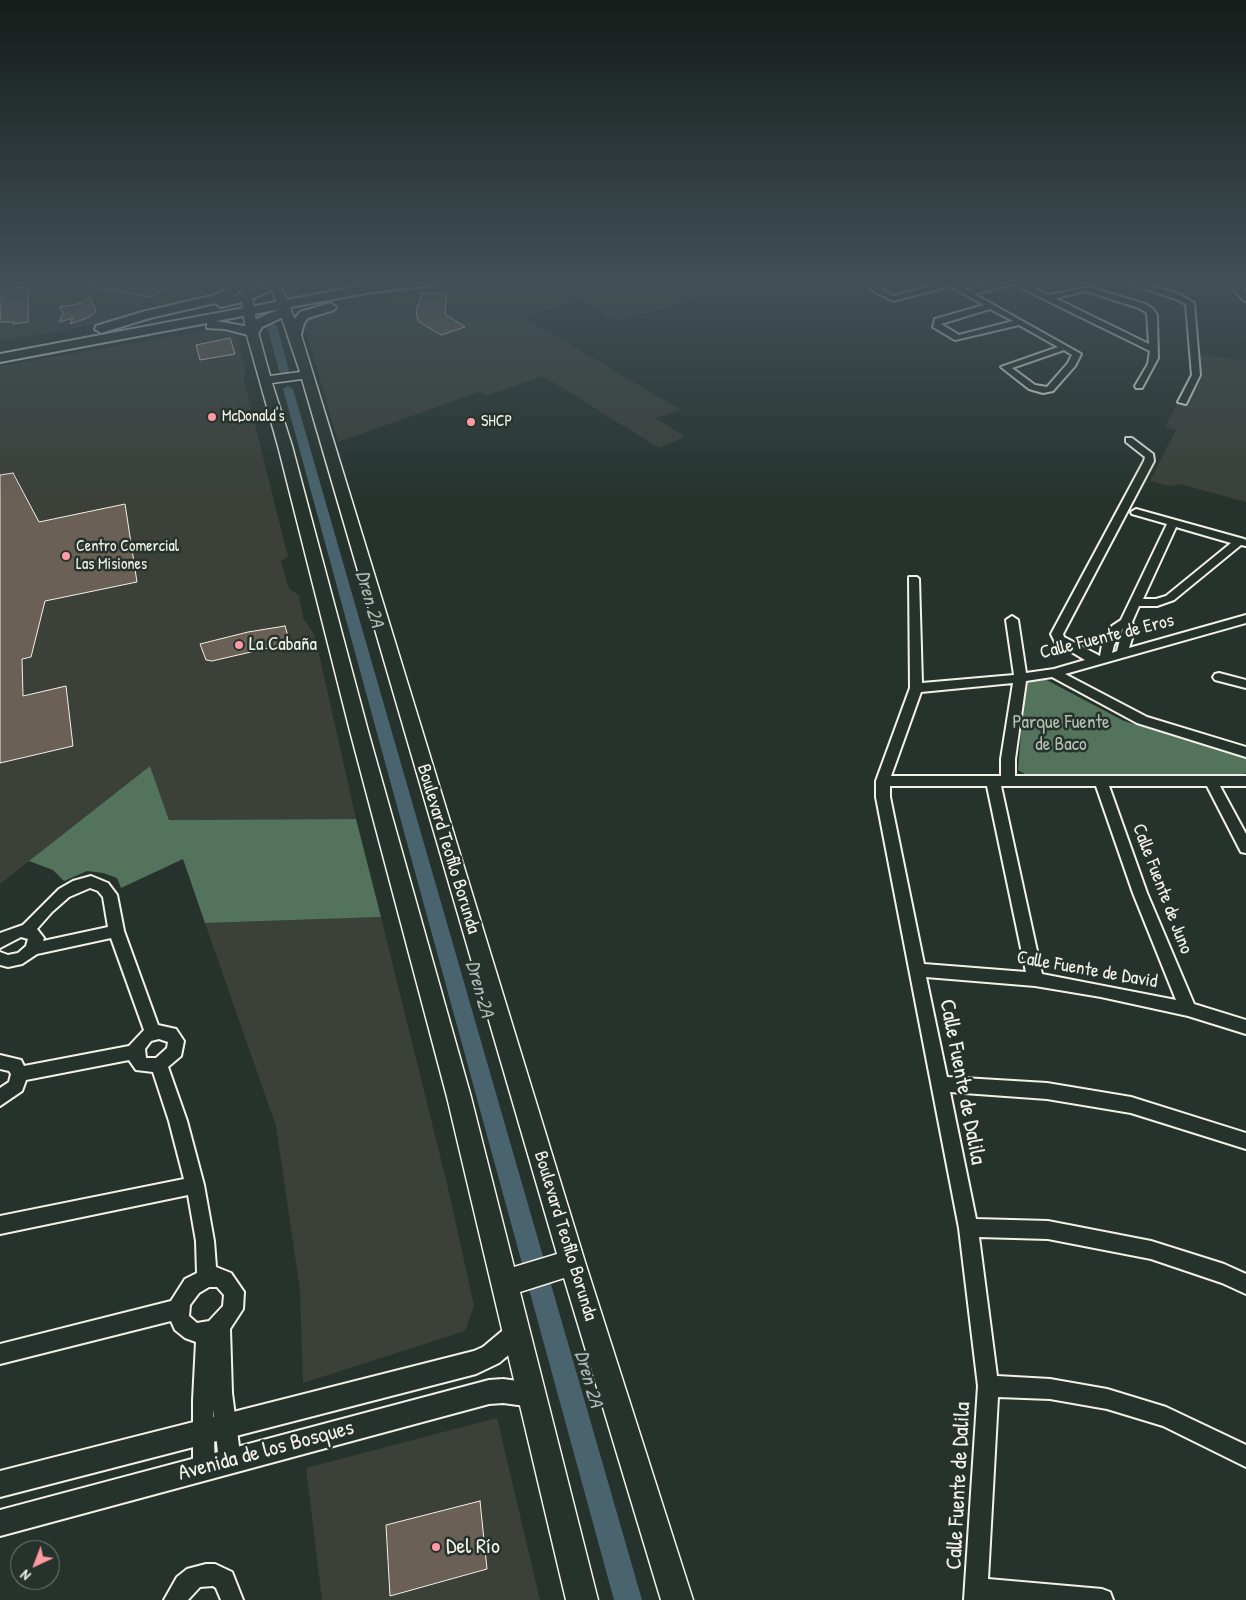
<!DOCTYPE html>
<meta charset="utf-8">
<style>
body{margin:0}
#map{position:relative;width:1246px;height:1600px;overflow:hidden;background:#26332d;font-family:"Patrick Hand",sans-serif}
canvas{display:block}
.north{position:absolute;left:10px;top:1540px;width:50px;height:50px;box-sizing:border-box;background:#26332d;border:1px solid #787f78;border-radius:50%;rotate:223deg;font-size:14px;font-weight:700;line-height:20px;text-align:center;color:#f4f1e8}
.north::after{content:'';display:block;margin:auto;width:18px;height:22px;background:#ff9aa2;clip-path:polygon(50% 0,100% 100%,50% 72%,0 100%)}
</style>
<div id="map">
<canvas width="1246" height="1600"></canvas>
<div class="north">N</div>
</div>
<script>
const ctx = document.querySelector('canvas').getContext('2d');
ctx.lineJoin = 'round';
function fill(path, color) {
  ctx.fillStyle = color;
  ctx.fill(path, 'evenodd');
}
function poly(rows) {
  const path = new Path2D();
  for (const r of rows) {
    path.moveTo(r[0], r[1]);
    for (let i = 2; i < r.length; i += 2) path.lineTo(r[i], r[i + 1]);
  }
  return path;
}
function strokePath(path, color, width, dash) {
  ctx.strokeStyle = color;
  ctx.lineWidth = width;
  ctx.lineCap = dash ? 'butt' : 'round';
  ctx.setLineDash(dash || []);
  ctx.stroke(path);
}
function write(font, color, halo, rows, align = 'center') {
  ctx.font = font + ' "Patrick Hand",sans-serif';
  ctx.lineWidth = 5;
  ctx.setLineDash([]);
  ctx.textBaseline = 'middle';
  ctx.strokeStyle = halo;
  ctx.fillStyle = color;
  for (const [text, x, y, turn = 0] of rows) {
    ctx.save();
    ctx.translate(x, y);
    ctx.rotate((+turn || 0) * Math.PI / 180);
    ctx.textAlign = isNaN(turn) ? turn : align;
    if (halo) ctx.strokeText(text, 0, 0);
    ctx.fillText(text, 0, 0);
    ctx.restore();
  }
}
fill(poly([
 [0,280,228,280,229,284,222,292,206,298,158,308,154,305,142,313,129,312,114,319,97,324,0,342],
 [291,280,356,280,313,287,292,282],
 [477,280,747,280,753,283,618,321,579,300,524,317,681,410,656,418,685,437,659,448,543,376,486,396,479,392,338,442,304,323,314,315,325,311],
 [218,329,238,336,245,371,244,381,288,557,281,561,289,589,299,595,303,618,315,636,356,819,169,820,150,766,0,884,0,366],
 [1190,353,1246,361,1246,502,1180,484,1169,486,1150,481,1176,430,1165,427,1192,374],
 [381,917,448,1188,474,1306,465,1331,303,1383,300,1290,276,1126,205,923],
 [497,1418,540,1600,322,1600,306,1468]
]), '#3b4039');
fill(poly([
 [1041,677,1124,721,1246,759,1246,773,1241,775,1025,774,1018,770,1025,684,1031,679],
 [150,766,169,820,356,819,381,917,205,923,183,859,121,888,117,878,103,873,87,871,64,881,53,870,29,861]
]), '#53735c');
fill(poly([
 [255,280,265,280,266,285,258,287,255,280],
 [272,323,277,326,290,374,289,376,285,377,280,374,267,326,272,323],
 [288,386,293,389,642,1600,614,1600,283,389,288,386]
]), '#49646e');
const building = poly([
 [91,280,178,280,151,297,91,287,91,280],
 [29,286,28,322,13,324,14,322,0,322,2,289,29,286],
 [422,293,447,294,445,314,465,327,441,335,418,321,416,311,422,293],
 [90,297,96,311,90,317,70,324,73,318,59,322,63,313,59,307,78,304,90,297],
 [230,338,235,354,200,360,196,345,230,338],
 [13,473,39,522,125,504,137,582,45,601,31,657,22,659,23,696,66,686,73,746,0,763,0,475,13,473],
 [285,626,290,643,212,661,206,660,200,644,248,632,285,626],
 [480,1501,487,1569,390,1596,386,1525,480,1501]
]);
fill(building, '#6b6056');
strokePath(building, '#f4f1e8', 1);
const minor = poly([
 [875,280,884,280,877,286,894,296,944,283,940,280,950,280,968,290,1007,280,1024,280,1021,282,1048,295,1089,287,1145,304,1153,309,1157,315,1158,358,1142,388,1136,388,1135,386,1148,364,1150,351,1013,284,974,294,1081,354,1075,366,1053,391,1043,393,1029,389,1001,367,1058,347,1019,325,955,340,933,327,935,319,984,305,950,286,893,301,870,289,869,285,875,280],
 [1086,291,1139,308,1147,313,1149,344,1055,298,1086,291],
 [990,309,1013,321,959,335,941,324,990,309],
 [1064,350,1072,355,1068,363,1047,387,1035,385,1012,368,1064,350],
 [1118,280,1130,280,1179,294,1194,303,1200,375,1186,404,1178,402,1192,375,1186,304,1173,298,1118,280],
 [1126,438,1132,438,1153,454,1154,461,1063,634,1064,637,1100,656,1102,645,1112,626,1121,620,1167,524,1132,514,1131,512,1136,509,1244,539,1246,540,1246,546,1241,545,1174,600,1157,606,1139,606,1132,622,1135,629,1129,648,1246,615,1246,623,1065,674,1147,717,1246,747,1246,757,1137,723,1052,677,1026,681,1015,759,1015,776,1246,776,1246,786,1220,786,1246,834,1246,853,1241,852,1207,786,1109,786,1147,893,1194,1004,1246,1020,1246,1034,1188,1016,1101,997,1035,986,926,977,947,1077,1047,1083,1131,1097,1246,1133,1246,1149,1131,1113,1047,1099,950,1092,976,1219,1048,1221,1151,1241,1224,1264,1246,1274,1246,1294,1222,1283,1151,1259,1048,1239,979,1237,997,1376,1050,1379,1107,1389,1166,1407,1246,1445,1246,1467,1163,1426,1107,1409,1050,1399,998,1397,988,1579,1102,1589,1110,1592,1113,1600,964,1600,978,1386,959,1228,876,797,876,781,910,688,909,577,917,577,919,579,922,683,1014,675,1006,620,1012,616,1018,620,1026,673,1054,669,1085,660,1055,642,1051,634,1144,461,1145,457,1126,442,1126,438],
 [1176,527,1231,543,1166,596,1156,599,1143,599,1176,527],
 [1123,628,1117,651,1112,653,1114,645,1123,628],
 [1013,683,1001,759,1001,776,891,776,921,692,1013,683],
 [890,786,987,786,1026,972,924,964,890,797,890,786],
 [1001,786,1096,786,1133,893,1176,1000,1042,974,1001,786],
 [1219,673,1246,680,1246,688,1215,680,1213,677,1215,674,1219,673],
 [91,876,108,883,117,895,124,931,158,1025,176,1029,184,1041,181,1056,168,1067,187,1121,204,1185,214,1241,216,1267,231,1273,244,1292,243,1309,230,1329,232,1393,241,1461,238,1469,230,1472,222,1469,219,1461,213,1409,215,1468,212,1476,204,1479,196,1476,193,1468,193,1400,196,1342,185,1338,175,1330,171,1321,0,1364,0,1344,171,1301,185,1279,197,1273,196,1241,188,1195,0,1234,0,1216,184,1179,169,1121,153,1072,136,1070,129,1060,26,1080,22,1091,0,1106,0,1088,9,1082,11,1074,9,1071,0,1069,0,1055,21,1060,24,1066,129,1046,144,1030,111,938,37,954,22,964,8,967,0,965,0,952,8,955,18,953,26,946,28,939,21,937,0,948,0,933,23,925,59,889,73,881,91,876],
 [90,888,98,891,103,897,108,927,43,941,44,938,37,929,52,912,69,897,90,888],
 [159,1039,168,1042,167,1048,156,1058,146,1058,145,1049,151,1041,159,1039],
 [209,1287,217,1287,224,1295,223,1306,209,1321,197,1323,189,1316,190,1305,199,1293,209,1287],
 [206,1564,215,1564,232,1572,243,1600,221,1600,216,1588,213,1586,200,1587,188,1600,164,1600,177,1577,187,1569,206,1564]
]);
const tertiary = poly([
 [1225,280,1235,280,1246,292,1246,301,1243,300,1225,280],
 [516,1322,524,1326,528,1334,524,1342,499,1363,476,1374,0,1497,0,1471,474,1351,483,1347,508,1326,516,1322],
 [503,1379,533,1383,542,1386,545,1395,542,1404,533,1407,503,1403,489,1404,0,1536,0,1510,489,1380,503,1379]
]);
const secondary = poly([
 [239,280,249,280,258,332,270,376,300,372,269,280,279,280,301,335,585,1262,693,1600,661,1600,564,1278,520,1292,598,1600,566,1600,447,1097,350,731,278,446,246,332,239,280],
 [302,379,557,1254,514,1267,471,1097,368,731,292,446,272,383,302,379]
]);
const primary = poly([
 [236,280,249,280,237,294,231,297,274,282,280,286,250,300,221,307,215,303,150,318,101,333,95,329,96,326,142,312,215,295,229,288,236,280],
 [411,280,447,280,441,284,366,293,216,321,249,327,252,321,277,310,285,310,287,313,285,316,262,327,257,335,252,336,225,329,207,328,207,323,0,362,0,354,366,285,411,280],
 [330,303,336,307,334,310,308,318,304,323,300,338,290,338,288,335,292,322,300,312,330,303]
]);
strokePath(minor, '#f4f1e8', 4);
strokePath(tertiary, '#f4f1e8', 4);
strokePath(secondary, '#f4f1e8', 3);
strokePath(primary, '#f4f1e8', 4);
fill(minor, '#26332d');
fill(tertiary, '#26332d');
fill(secondary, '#26332d');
fill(primary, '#26332d');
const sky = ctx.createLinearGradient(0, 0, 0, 504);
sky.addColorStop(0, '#151c19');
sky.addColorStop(0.56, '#415057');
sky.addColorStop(1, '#41505700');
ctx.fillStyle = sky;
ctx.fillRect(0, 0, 1246, 504);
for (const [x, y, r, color] of [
 [212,417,5,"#ff9aa2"],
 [471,422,5,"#ff9aa2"],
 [66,556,5,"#ff9aa2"],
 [239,645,5,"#ff9aa2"],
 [436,1547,5,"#ff9aa2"]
]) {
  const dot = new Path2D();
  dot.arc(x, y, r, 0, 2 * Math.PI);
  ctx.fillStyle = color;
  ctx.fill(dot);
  strokePath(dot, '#26332d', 2);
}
write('16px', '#f4f1e8', '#26332d', [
 ["McDonald's",222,417],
 ["SHCP",481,422],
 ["Centro Comercial",76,547],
 ["Las Misiones",76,565]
], 'left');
write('19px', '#f4f1e8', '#26332d', [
 ["Calle Fuente de Eros",1107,637,-14],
 ["Boulevard Teofilo Borunda",448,849,73],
 ["Calle Fuente de Juno",1162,889,69],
 ["Calle Fuente de David",1087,970,10],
 ["Boulevard Teofilo Borunda",565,1236,73]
]);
write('19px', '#f4f1e8', '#26332d', [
 ["La Cabaña",249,645]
], 'left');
write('19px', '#b4bfb0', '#26332d', [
 ["Parque Fuente",1061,723],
 ["de Baco",1061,745]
]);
write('italic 20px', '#b0b9b7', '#26332d', [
 ["Dren 2A",369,599,74],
 ["Dren 2A",479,989,74],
 ["Dren 2A",588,1379,74]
]);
write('22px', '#f4f1e8', '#26332d', [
 ["Calle Fuente de Dalila",962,1082,79],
 ["Avenida de los Bosques",266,1451,-15],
 ["Calle Fuente de Dalila",959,1486,-87]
]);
write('22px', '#f4f1e8', '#26332d', [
 ["Del Río",446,1547]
], 'left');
</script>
